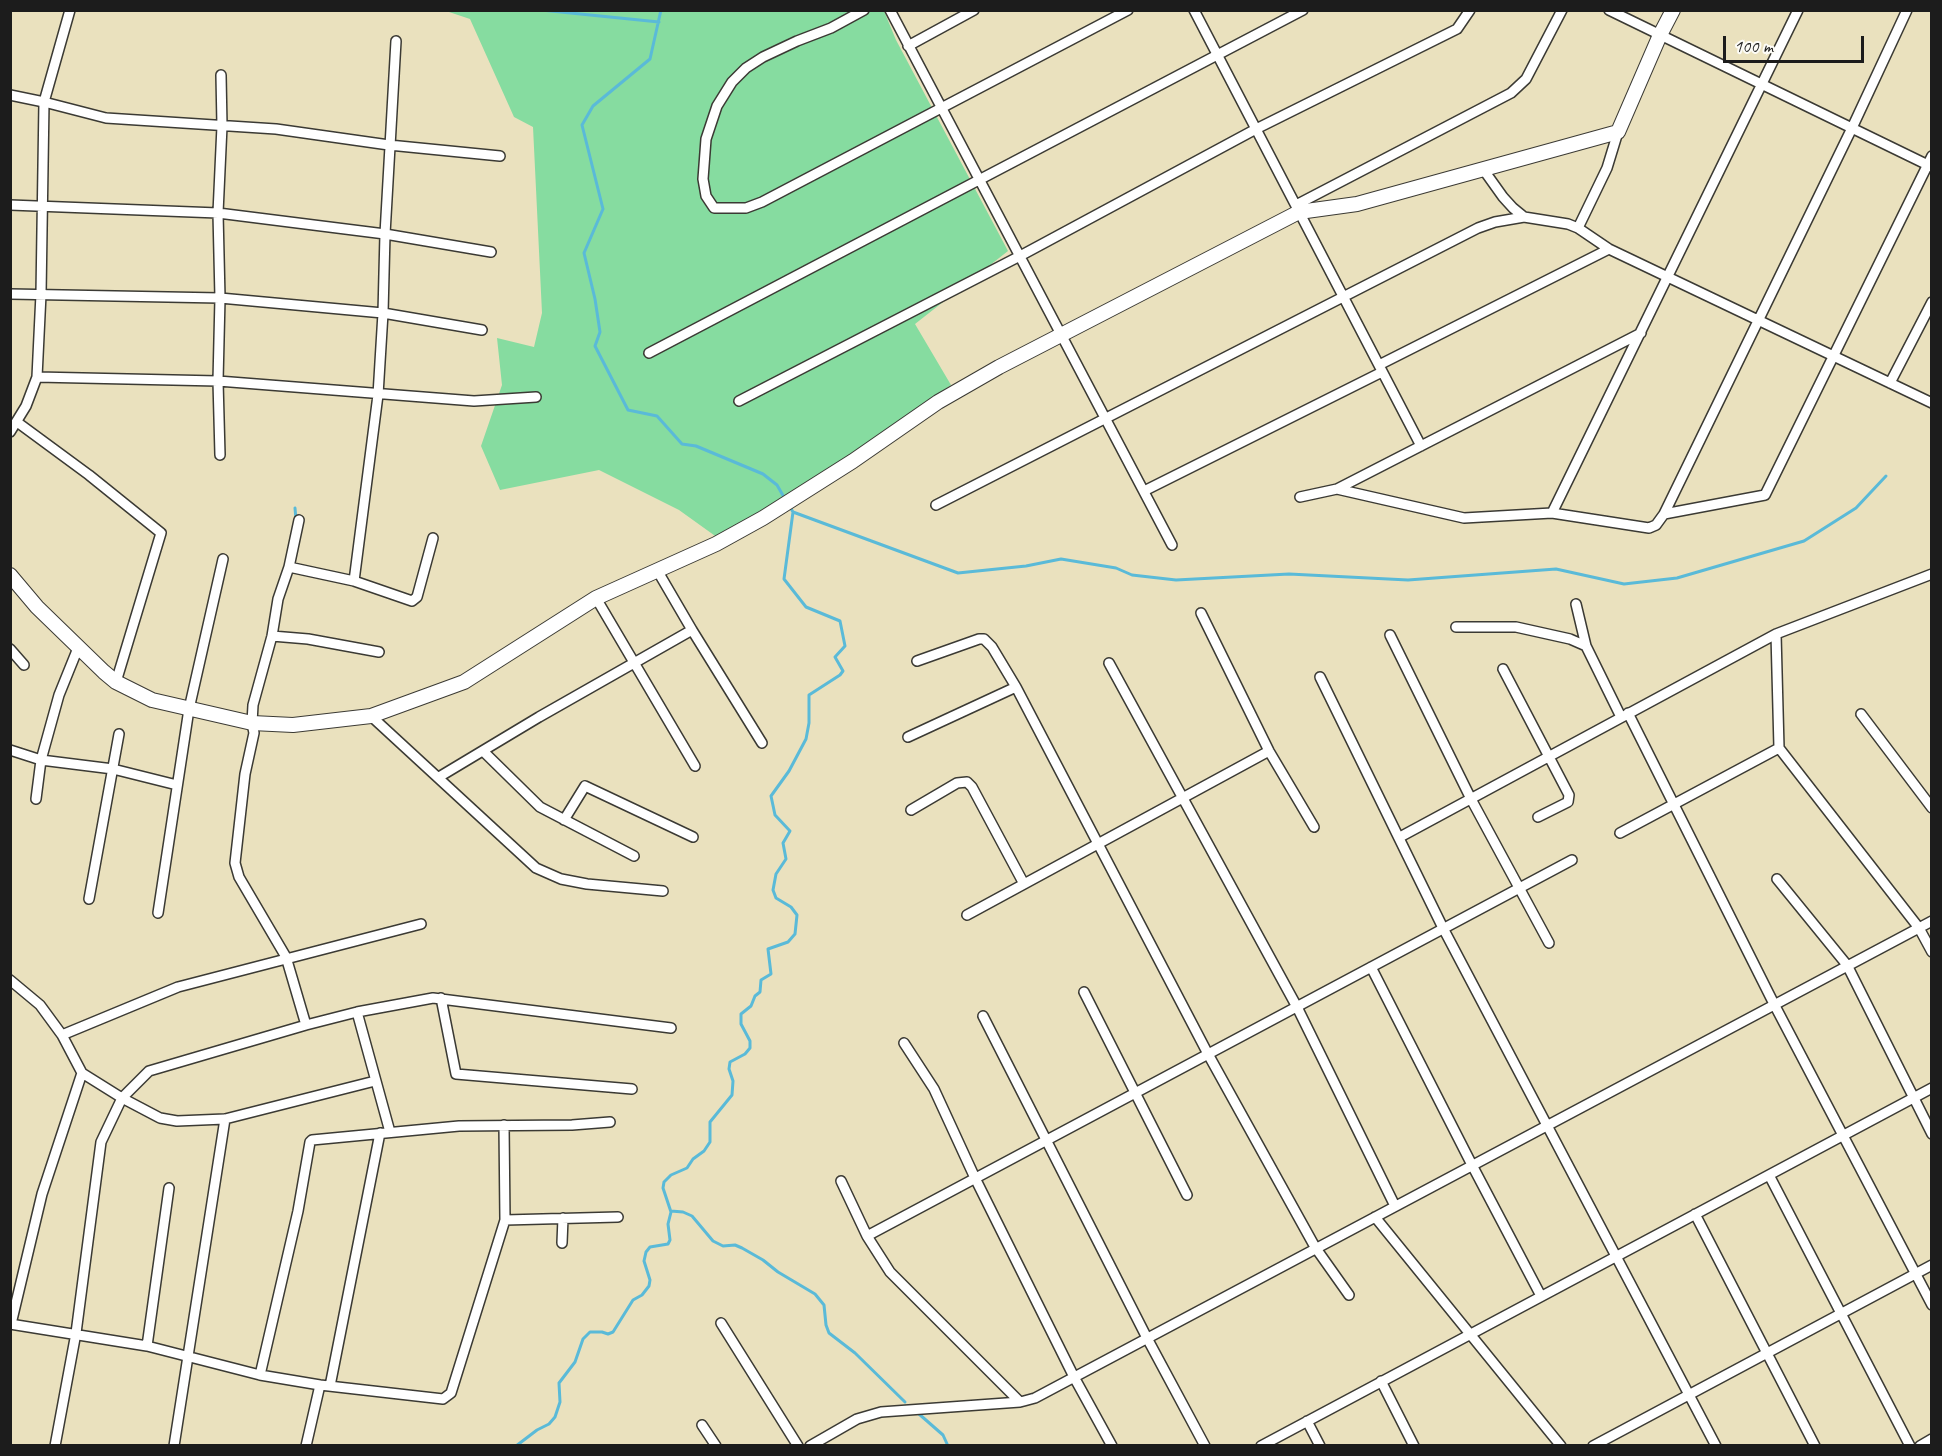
<!DOCTYPE html>
<style>
body{margin:0}
#map{position:relative;width:1942px;height:1456px;overflow:hidden;background:#eae1be;font-family:Caveat,sans-serif}
canvas{display:block}
.frame{position:absolute;inset:0;border:12px solid #1c1c1c;pointer-events:none}
.scale{position:absolute;left:1723px;top:36px;width:141px;height:27px;box-sizing:border-box;border:3px solid #1c1c1c;border-top:0;padding-left:8px;font-size:18px;line-height:21px;white-space:nowrap;color:#1c1c1c;-webkit-text-stroke:4px #fdfcf7;paint-order:stroke}
</style>
<div id="map">
<canvas width="1942" height="1456"></canvas>
<div class="frame"></div>
<div class="scale">100 m</div>
</div>
<script>
const ctx = document.querySelector('canvas').getContext('2d');
ctx.lineJoin = 'round';
function fill(path, color) {
  ctx.fillStyle = color;
  ctx.fill(path, 'evenodd');
}
function poly(rows) {
  const path = new Path2D();
  for (const r of rows) {
    path.moveTo(r[0], r[1]);
    for (let i = 2; i < r.length; i += 2) path.lineTo(r[i], r[i + 1]);
  }
  return path;
}
function strokePath(path, color, width, dash) {
  ctx.strokeStyle = color;
  ctx.lineWidth = width;
  ctx.lineCap = dash ? 'butt' : 'round';
  ctx.setLineDash(dash || []);
  ctx.stroke(path);
}
fill(poly([
 [446,11,884,11,896,40,1008,251,915,324,951,385,822,477,718,538,679,510,599,470,500,490,481,446,502,385,497,338,534,347,542,313,533,127,514,117,470,19]
]), '#86dca0');
strokePath(poly([
 [541,10,659,22],
 [661,10,650,59,593,106,582,125,603,209,584,253,595,299,600,332,595,346,628,410,657,416,682,444,696,446,763,474,777,485,785,499],
 [295,508,296,520],
 [793,512,958,573,1026,566,1061,559,1116,568,1132,575,1176,580,1289,574,1408,580,1556,569,1624,584,1677,578,1804,541,1856,508,1886,476],
 [671,1211,683,1212,692,1216,713,1241,723,1246,735,1245,742,1248,763,1260,778,1272,815,1294,824,1305,826,1325,829,1333,855,1353,905,1402],
 [919,1414,943,1435,948,1446],
 [516,1446,537,1430,549,1424,555,1417,560,1402,559,1383,575,1362,583,1339,590,1332,602,1332,608,1334,613,1332,633,1300,642,1295,649,1286,650,1280,644,1261,646,1252,650,1247,668,1244,670,1240,668,1224,671,1212,663,1188,664,1182,671,1175,687,1168,693,1159,704,1151,710,1142,710,1122,732,1095,733,1081,729,1069,730,1062,745,1054,750,1048,750,1041,741,1024,741,1014,751,1006,755,996,760,992,761,980,771,974,768,949,788,942,795,934,797,915,791,907,776,898,773,890,776,874,786,859,783,843,790,831,775,815,771,796,789,771,806,739,809,723,809,695,840,675,843,671,835,657,845,646,840,621,806,607,784,579,793,512,790,507]
]), '#5abad8', 3);
const street = poly([
 [864,10,831,28,797,41,763,57,746,68,732,82,717,106,706,139,703,179,706,196,714,208,746,208,762,202,1128,10],
 [890,10,1172,545],
 [1194,10,1421,446],
 [1609,10,1932,167],
 [908,46,974,10],
 [10,95,44,102,106,118,276,129,389,145,500,156],
 [1483,169,1503,197,1513,208,1524,217,1568,224,1578,228,1609,249,1932,403],
 [10,205,218,213,385,234,491,252],
 [1296,205,1511,93,1526,79,1562,10],
 [1578,228,1607,168,1618,132],
 [10,294,220,298,383,313,482,330],
 [649,353,1303,10],
 [1379,365,1609,249],
 [37,377,218,381,474,401,536,397],
 [1890,383,1932,302],
 [739,401,1020,256,1256,129,1457,29,1470,10],
 [17,422,89,475,161,533,116,682],
 [10,432,26,406,37,377,41,294,44,102,70,10],
 [220,455,218,381,220,298,218,213,222,126,221,75],
 [1337,489,1464,518,1552,513,1649,528,1656,525,1664,514,1852,128,1907,10],
 [1144,491,1382,372],
 [1300,497,1337,489,1641,333],
 [936,505,1478,228,1495,222,1524,217],
 [1552,513,1798,10],
 [1664,514,1765,495,1932,156],
 [299,520,289,567,278,599,272,636,253,705,252,723,254,733,245,774,235,863,239,877,286,957,306,1025],
 [289,567,354,581,412,601,417,597,433,538],
 [657,570,692,630,762,743],
 [354,581,378,395,383,313,385,234,396,41],
 [596,598,695,766],
 [1576,604,1586,646,1621,717],
 [1201,613,1269,751,1314,827],
 [1456,627,1516,627,1570,639,1586,646],
 [1776,634,1779,748,1919,928,1932,952],
 [1390,635,1471,799,1549,943],
 [272,636,308,639,379,652],
 [10,649,24,665],
 [917,661,979,639,984,639,992,647,1016,687],
 [1109,663,1297,1007,1395,1206],
 [1503,669,1569,795,1568,802,1538,817],
 [1320,677,1443,928,1716,1446],
 [1628,713,1774,1004,1932,1305],
 [1861,714,1932,808],
 [371,716,536,868,561,879,587,884,663,891],
 [908,737,1016,687,1208,1054,1315,1247,1349,1295],
 [10,750,41,760,113,769,177,785],
 [484,752,540,807,634,856],
 [439,777,539,717,692,630],
 [36,799,41,760,59,695,78,648],
 [911,810,957,783,967,782,972,787,1024,884],
 [564,820,585,786,693,837],
 [1620,833,1779,748],
 [1400,837,1776,634,1932,574],
 [1777,879,1847,965,1932,1134],
 [89,899,119,734],
 [158,913,189,709,223,559],
 [967,915,1269,751],
 [1371,967,1472,1165,1541,1296],
 [10,980,40,1005,62,1035,82,1073,42,1194,11,1324],
 [1084,992,1187,1195],
 [441,998,456,1074,632,1089],
 [357,1012,390,1132],
 [983,1016,1147,1338,1205,1446],
 [62,1035,178,987,421,924],
 [904,1043,934,1089,975,1178,1074,1377,1112,1446],
 [82,1073,122,1098,160,1118,177,1121,225,1119,375,1081],
 [1769,1175,1910,1446],
 [841,1181,867,1236,890,1272,1020,1402,1024,1401,1035,1398,1932,921],
 [1695,1214,1815,1446],
 [1375,1217,1561,1446],
 [505,1220,618,1217],
 [867,1236,1572,860],
 [562,1243,563,1218],
 [721,1323,798,1446],
 [10,1324,147,1346,260,1375,320,1385,443,1399,451,1393,505,1220,504,1125],
 [147,1346,169,1188],
 [260,1375,298,1211,310,1142,312,1140,459,1126,572,1125,610,1122],
 [1381,1381,1414,1446],
 [330,1386,380,1133],
 [1307,1421,1320,1446],
 [702,1425,716,1446],
 [55,1446,76,1333,101,1142,122,1098,149,1071,306,1025,357,1012,433,998,671,1028],
 [174,1446,225,1119],
 [306,1446,320,1385],
 [810,1446,857,1419,881,1412,1020,1402],
 [1261,1446,1932,1088],
 [1593,1446,1932,1265],
 [1920,1446,1932,1439]
]);
const secondary = poly([
 [10,575,37,607,104,672,116,682,152,700,252,723,293,725,371,716,464,682,596,598,716,544,763,518,853,461,938,402,999,367,1299,212,1357,204,1618,132,1660,35,1673,10]
]);
strokePath(street, '#3b3a34', 12);
strokePath(secondary, '#3b3a34', 16);
strokePath(street, '#fff', 9);
strokePath(secondary, '#fff', 14);
</script>
